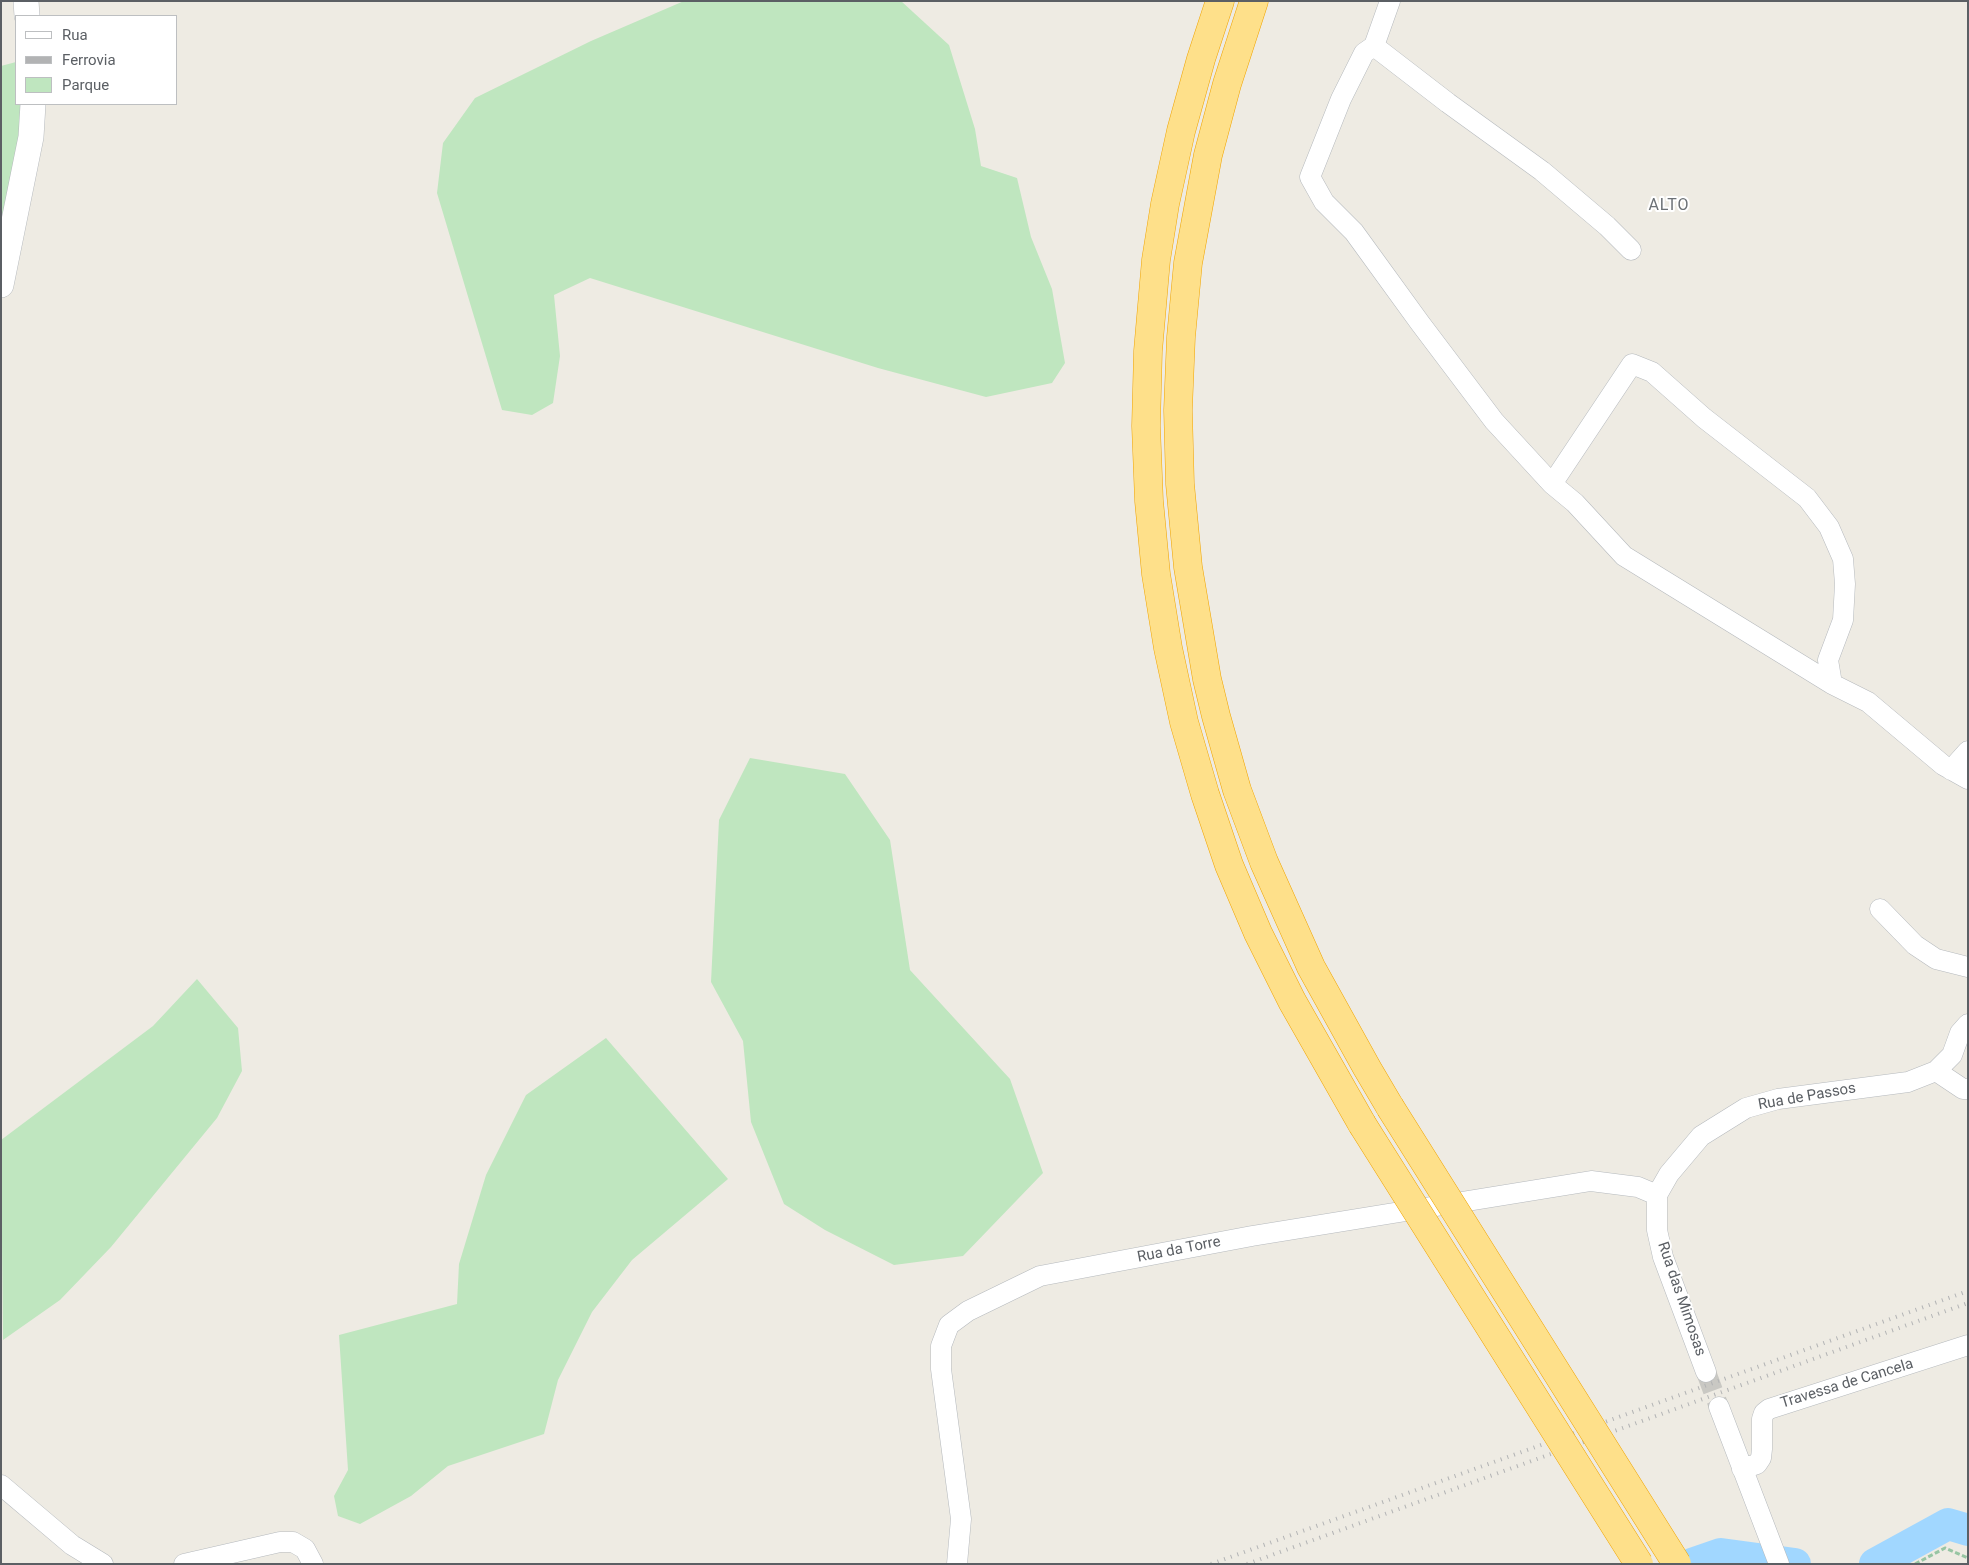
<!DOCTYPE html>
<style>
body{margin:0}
#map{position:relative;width:1969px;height:1565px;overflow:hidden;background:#eeebe3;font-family:Roboto,sans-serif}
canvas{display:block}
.frame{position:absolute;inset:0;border:2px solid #5b5f64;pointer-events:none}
.legend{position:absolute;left:15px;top:15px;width:162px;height:90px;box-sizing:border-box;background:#fff;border:1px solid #bdbfc1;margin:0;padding:6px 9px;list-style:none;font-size:15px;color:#5b5f64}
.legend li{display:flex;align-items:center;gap:10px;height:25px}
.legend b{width:25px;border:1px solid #bdbfc1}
</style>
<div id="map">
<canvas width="1969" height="1565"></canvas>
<div class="frame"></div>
<ul class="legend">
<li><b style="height:6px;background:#fff"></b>Rua</li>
<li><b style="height:6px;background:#b2b3b4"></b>Ferrovia</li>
<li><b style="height:14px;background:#bfe6bf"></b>Parque</li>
</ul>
</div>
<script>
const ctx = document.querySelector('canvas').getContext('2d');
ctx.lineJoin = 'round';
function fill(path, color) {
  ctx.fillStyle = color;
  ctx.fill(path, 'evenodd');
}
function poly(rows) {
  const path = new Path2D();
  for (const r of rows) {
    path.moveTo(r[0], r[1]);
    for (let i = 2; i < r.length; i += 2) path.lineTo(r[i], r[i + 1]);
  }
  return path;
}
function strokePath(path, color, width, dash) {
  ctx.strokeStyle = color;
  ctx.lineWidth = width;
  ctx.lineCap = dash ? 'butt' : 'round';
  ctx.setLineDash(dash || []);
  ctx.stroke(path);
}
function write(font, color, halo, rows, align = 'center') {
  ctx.font = font + ' Roboto,sans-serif';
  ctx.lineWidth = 4;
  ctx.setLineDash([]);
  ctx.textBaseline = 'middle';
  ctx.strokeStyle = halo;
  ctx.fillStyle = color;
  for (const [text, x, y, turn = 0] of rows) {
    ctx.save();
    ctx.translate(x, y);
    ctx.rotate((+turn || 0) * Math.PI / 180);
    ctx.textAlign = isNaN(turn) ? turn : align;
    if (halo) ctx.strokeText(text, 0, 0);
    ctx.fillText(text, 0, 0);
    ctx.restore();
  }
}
fill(poly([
 [684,1,901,1,949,45,975,129,981,166,1017,178,1031,237,1052,289,1065,363,1052,383,986,397,878,368,590,278,554,295,560,356,553,403,532,415,502,410,437,193,443,143,475,98,591,41],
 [16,62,16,104,33,104,1,285,1,66],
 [750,758,845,774,890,840,910,970,1010,1079,1043,1173,963,1256,894,1265,825,1230,784,1204,751,1122,743,1041,711,982,719,820],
 [197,979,238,1028,242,1071,217,1118,111,1247,60,1300,3,1340,1,1140,153,1026],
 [606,1038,728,1179,632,1260,592,1312,558,1380,544,1434,448,1466,411,1496,360,1524,338,1516,334,1496,348,1470,339,1335,457,1304,459,1264,486,1175,526,1095]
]), '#bfe6bf');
strokePath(poly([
 [1692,1564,1721,1554,1795,1564],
 [1875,1564,1948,1524,1968,1530]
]), '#a1d7ff', 32);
strokePath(poly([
 [1706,1372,1719,1407]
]), '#c9c8c3', 20, [20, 10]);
const minor = poly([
 [1374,46,1390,1],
 [1552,484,1494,421,1420,323,1354,232,1324,202,1310,177,1341,99,1364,53,1374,46,1448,103,1542,171,1607,226,1631,250],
 [1832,684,1624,556,1575,503,1552,484,1632,364,1652,372,1704,418,1807,498,1829,527,1843,559,1845,584,1843,620,1828,660,1832,684,1868,702,1943,765,1968,779],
 [1951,770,1968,751],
 [1880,909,1915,945,1936,959,1968,967],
 [1936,1071,1963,1089,1968,1089],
 [1706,1372,1663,1257,1657,1230,1657,1195,1669,1174,1701,1136,1746,1108,1778,1099,1908,1082,1936,1071,1952,1055,1960,1033,1968,1024],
 [1719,1407,1779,1564],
 [1742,1469,1757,1464,1761,1458,1762,1449,1762,1419,1764,1413,1769,1409,1968,1345],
 [1,1485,72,1545,103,1564],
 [184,1564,280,1542,293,1542,305,1549,313,1564],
 [957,1564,961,1519,941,1369,941,1346,949,1325,968,1311,1040,1276,1252,1236,1591,1181,1638,1187,1657,1195]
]);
const tertiary = poly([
 [26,1,27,16],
 [1,285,31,137,33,104]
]);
const motorway = poly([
 [1220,1,1201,59,1181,131,1165,204,1156,260,1148,351,1146,426,1149,501,1156,574,1168,648,1184,722,1205,794,1229,865,1258,933,1292,1001,1362,1124],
 [1254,1,1227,84,1208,155,1188,263,1181,337,1178,410,1180,484,1188,567,1207,679,1216,716,1237,790,1264,862,1311,967,1367,1068,1390,1107]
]);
strokePath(minor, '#b5b9bd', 21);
strokePath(tertiary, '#b5b9bd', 26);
strokePath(motorway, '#f0a400', 29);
strokePath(poly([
 [1915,1564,1945,1548,1968,1558]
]), '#97c5a3', 3, [5, 2.5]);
strokePath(minor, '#fff', 20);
strokePath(tertiary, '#fff', 25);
strokePath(motorway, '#fee08a', 28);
strokePath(poly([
 [1211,1564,1968,1291],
 [1247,1564,1968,1303]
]), '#b2b3b4', 4, [1, 6]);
const motorwayBridge = poly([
 [1390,1107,1677,1564],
 [1362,1124,1639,1564]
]);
strokePath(motorwayBridge, '#f0a400', 29, []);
strokePath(motorwayBridge, '#fee08a', 28);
write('15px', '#5b5f64', '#fff', [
 ["Rua de Passos",1807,1097,-10],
 ["Rua da Torre",1179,1250,-11],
 ["Rua das Mimosas",1681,1299,71],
 ["Travessa de Cancela",1847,1384,-17]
]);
ctx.letterSpacing = '1px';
write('16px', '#6c7176', '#fff', [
 ["ALTO",1669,206]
]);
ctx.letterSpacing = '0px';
</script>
